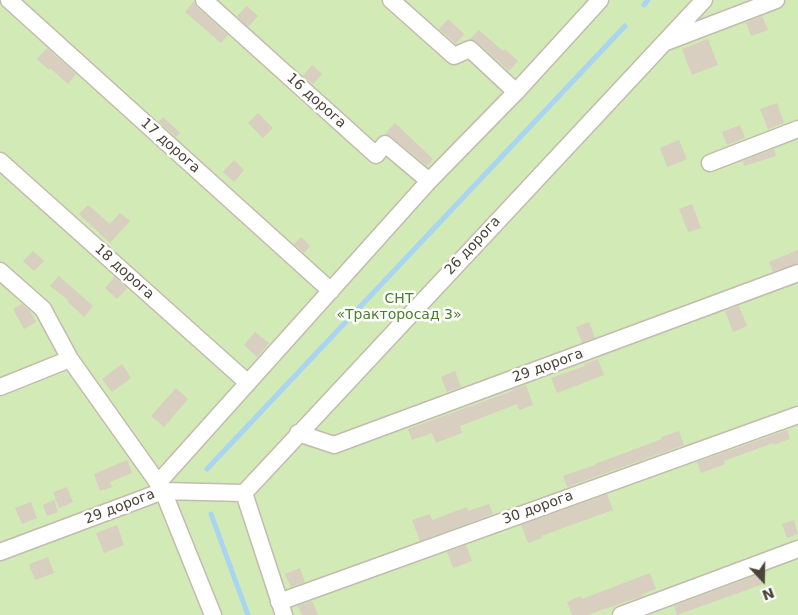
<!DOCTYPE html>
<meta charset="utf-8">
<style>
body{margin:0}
#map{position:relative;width:798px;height:615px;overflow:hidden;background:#f6f3ec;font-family:"DejaVu Sans",sans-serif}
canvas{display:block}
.north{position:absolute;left:738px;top:555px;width:50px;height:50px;-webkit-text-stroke:4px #fff;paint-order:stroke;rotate:159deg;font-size:14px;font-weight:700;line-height:20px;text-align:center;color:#4b4439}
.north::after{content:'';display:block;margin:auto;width:18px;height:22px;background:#4b4439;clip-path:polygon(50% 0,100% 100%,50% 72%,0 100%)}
</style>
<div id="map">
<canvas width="798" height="615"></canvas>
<div class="north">N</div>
</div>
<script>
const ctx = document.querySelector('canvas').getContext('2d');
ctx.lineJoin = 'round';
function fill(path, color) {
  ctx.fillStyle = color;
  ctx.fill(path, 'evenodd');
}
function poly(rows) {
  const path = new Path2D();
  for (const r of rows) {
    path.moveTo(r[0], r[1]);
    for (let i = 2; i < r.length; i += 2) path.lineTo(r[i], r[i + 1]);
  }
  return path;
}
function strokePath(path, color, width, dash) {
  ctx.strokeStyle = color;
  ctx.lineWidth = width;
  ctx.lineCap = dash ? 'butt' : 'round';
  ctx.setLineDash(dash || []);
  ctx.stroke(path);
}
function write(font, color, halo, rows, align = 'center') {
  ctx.font = font + ' "DejaVu Sans",sans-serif';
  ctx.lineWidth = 5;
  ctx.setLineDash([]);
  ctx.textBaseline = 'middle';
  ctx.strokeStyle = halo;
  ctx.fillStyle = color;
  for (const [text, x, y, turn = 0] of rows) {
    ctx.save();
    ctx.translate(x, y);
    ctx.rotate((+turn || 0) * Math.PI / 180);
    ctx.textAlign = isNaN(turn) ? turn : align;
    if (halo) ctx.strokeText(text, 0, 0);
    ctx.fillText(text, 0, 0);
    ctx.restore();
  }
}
fill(poly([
 [0,0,798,0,798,615,0,615]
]), '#d2eab5');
strokePath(poly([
 [644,5,648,0],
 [207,469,625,26],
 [211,514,248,615]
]), '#a9d4f2', 5);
fill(poly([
 [194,1,197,7,228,35,221,43,185,12],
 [247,6,258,16,248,27,237,16],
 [762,16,768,30,751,36,746,22],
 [448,19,464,34,456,44,439,29],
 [479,30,503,51,505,49,518,61,509,71,477,42,470,39],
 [708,39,718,65,692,75,682,49],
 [47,48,76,74,68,84,50,68,49,70,37,59],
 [312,65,322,74,313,84,303,76],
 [777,103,784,123,768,129,760,109],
 [258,113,273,128,263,138,248,123],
 [163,117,180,133,176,137,159,122],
 [395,123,433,159,427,166,391,136,385,134],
 [740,125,745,138,727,145,722,132],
 [679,140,687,159,667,167,660,148],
 [774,149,776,156,744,166,743,161],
 [234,160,244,170,234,182,223,172],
 [692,204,701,228,688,232,679,209],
 [88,205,110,224,120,213,130,221,110,243,79,214],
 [301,237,310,246,304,253,294,244],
 [798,250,798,263,773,272,769,262],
 [33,251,44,261,34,271,23,261],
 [59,276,93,306,84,317,67,301,68,300,50,286],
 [115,277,127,288,117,299,105,288],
 [22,304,30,311,36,322,24,329,13,309],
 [739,306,747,326,733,332,725,311],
 [589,322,595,338,582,343,576,327],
 [255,332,269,343,257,357,244,345],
 [598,359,604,375,557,393,551,378,585,366,584,364],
 [122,364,131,378,112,392,102,379],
 [455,371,461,387,447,392,441,377],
 [526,385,533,405,519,410,517,404,460,426,462,433,436,443,432,433,412,440,408,429,512,391,512,390],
 [176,388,188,399,164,427,151,416],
 [787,430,790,439,773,445,773,443,724,461,725,464,701,473,697,462],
 [679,431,684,445,567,487,563,476,595,465,595,464,662,439,661,437],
 [127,460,132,473,110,482,112,487,100,491,94,474],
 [67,487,73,502,59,508,53,492],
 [607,494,613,510,541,536,542,538,528,543,521,525],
 [54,500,58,512,47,516,43,505],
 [31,502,37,518,22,524,15,508],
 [489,504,493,514,420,541,412,520,430,514,432,520,467,507,468,511],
 [794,520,798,534,787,538,782,524],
 [117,525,124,545,104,553,96,533],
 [466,545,472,561,453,568,447,552],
 [48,557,54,573,35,580,29,564],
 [300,568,305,582,291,587,285,574],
 [650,573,656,589,642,594,643,596,587,615,572,615,567,602,581,596,582,599],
 [759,574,763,584,677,615,674,606],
 [312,601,318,615,302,615,298,606]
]), '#d8cfc1');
const street = poly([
 [9,0,331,291],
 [204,0,376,155,385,144,429,181],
 [391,0,454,56,470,49,516,92],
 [666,42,776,0],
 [0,161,248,383],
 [710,163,798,129],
 [0,271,43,309,70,359,158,483],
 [0,387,70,359],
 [298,433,334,445,798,273],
 [244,493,704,0],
 [244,493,284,615],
 [0,552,163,491,244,493],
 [279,602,798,415],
 [213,615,163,491,158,483,429,181,516,92,600,0],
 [621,615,798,549]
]);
strokePath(street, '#c2bbae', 19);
strokePath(street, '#fff', 16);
write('14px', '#4b4439', '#fff', [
 ["16 дорога",316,101,42],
 ["17 дорога",170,146,42],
 ["26 дорога",473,246,-47],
 ["18 дорога",124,272,42],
 ["29 дорога",548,366,-20],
 ["29 дорога",120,507,-21],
 ["30 дорога",538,508,-20]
]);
write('14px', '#4a7f2a', '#fff', [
 ["СНТ",399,299],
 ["«Тракторосад 3»",399,315]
]);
</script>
